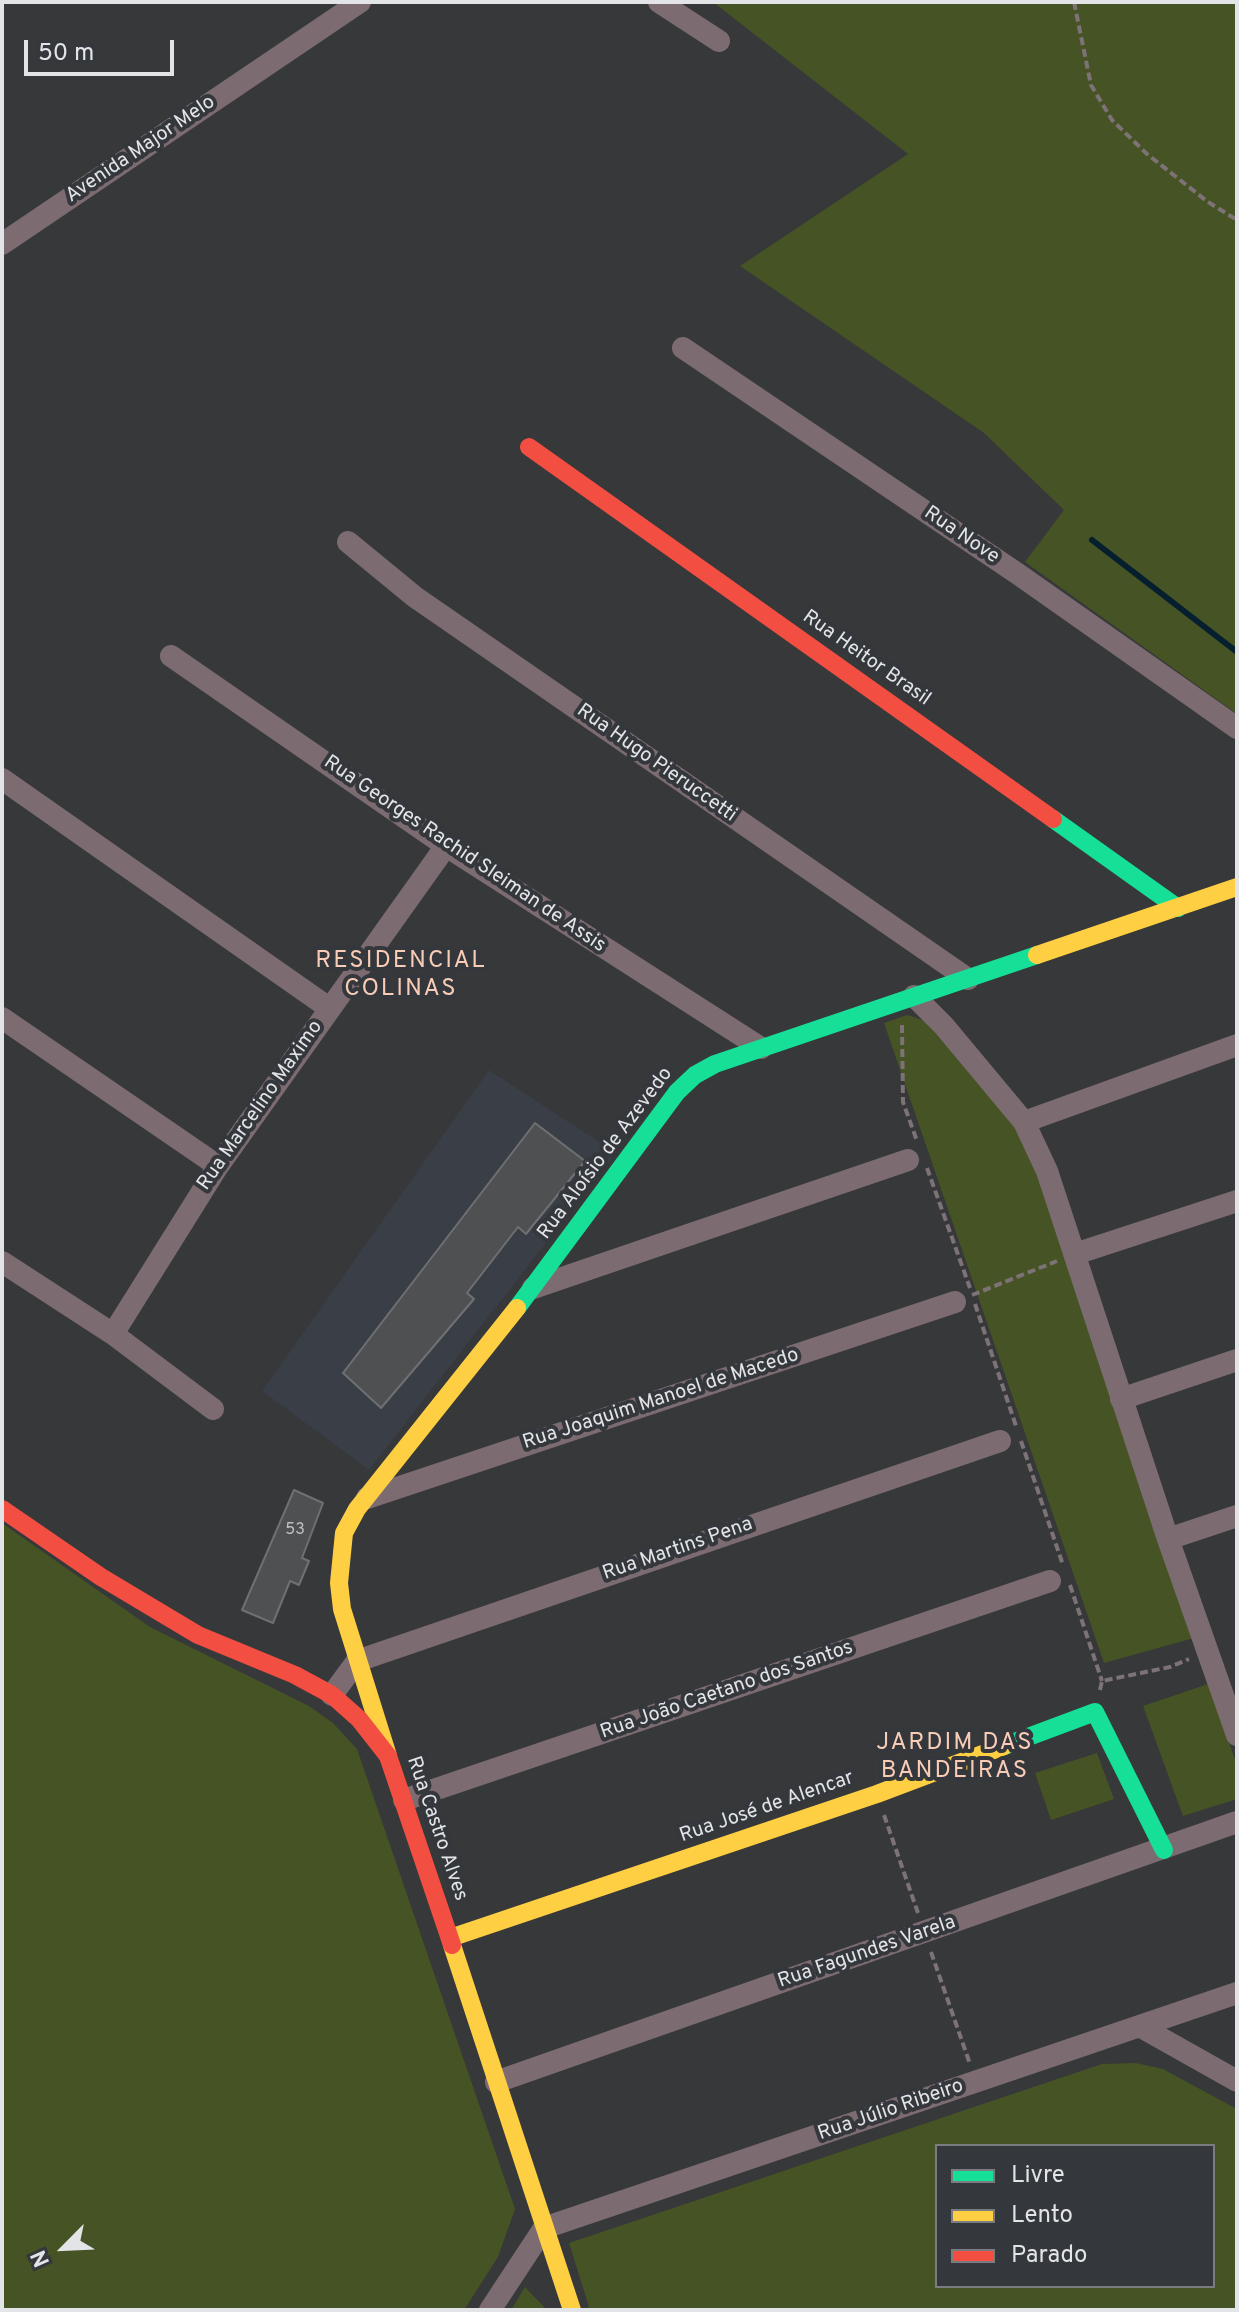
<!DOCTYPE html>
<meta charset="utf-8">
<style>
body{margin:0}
#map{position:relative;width:1239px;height:2312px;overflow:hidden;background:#36383a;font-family:Overpass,sans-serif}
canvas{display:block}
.frame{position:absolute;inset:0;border:4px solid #e2e4e7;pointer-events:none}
.legend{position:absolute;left:935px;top:2144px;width:280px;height:144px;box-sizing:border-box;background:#34373c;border:2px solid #7a7c80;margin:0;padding:10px 14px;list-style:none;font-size:24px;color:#e2e4e7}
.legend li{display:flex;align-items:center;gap:16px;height:40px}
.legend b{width:40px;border:2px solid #7a7c80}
.north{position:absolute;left:24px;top:2208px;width:80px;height:80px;-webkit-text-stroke:6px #34373c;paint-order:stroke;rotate:246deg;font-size:22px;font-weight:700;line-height:32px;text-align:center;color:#e2e4e7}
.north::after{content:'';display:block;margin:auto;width:28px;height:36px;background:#e2e4e7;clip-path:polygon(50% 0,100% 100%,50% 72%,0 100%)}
.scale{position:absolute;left:24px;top:40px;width:150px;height:36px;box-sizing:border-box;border:4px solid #e2e4e7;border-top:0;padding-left:10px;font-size:24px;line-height:28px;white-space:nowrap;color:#e2e4e7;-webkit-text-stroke:6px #34373c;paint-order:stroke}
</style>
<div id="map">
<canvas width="1239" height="2312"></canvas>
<div class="frame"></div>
<ul class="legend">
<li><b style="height:10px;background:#16e098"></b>Livre</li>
<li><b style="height:10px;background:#ffcf43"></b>Lento</li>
<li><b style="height:10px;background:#f24e42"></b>Parado</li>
</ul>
<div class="north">N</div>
<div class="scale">50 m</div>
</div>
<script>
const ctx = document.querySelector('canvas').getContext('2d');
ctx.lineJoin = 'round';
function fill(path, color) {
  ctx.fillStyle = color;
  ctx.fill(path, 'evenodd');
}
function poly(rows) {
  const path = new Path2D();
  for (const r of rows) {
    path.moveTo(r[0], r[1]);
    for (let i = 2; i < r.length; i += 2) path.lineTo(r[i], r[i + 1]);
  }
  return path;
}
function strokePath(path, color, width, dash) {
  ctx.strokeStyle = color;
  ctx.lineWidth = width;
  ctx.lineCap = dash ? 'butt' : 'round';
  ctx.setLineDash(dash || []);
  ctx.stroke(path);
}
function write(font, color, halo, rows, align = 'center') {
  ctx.font = font + ' Overpass,sans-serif';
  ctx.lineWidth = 8;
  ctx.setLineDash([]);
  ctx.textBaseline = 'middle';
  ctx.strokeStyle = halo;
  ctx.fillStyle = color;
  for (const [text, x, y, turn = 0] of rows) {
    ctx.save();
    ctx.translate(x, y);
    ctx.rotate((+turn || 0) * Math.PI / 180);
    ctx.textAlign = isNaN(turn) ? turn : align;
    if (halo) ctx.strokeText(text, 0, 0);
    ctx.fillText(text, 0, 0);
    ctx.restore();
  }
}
fill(poly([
 [489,1070,616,1153,369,1470,262,1391]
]), '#393e47');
fill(poly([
 [713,2,1237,2,1237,714,1025,562,1064,510,984,433,740,266,908,154],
 [907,1015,926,1021,1005,1110,1033,1155,1194,1638,1104,1663,884,1023],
 [2,1523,150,1627,309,1706,333,1723,357,1749,515,2209,498,2257,464,2310,2,2310],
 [1208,1684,1237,1765,1237,1799,1183,1816,1143,1706],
 [1097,1753,1114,1799,1051,1820,1035,1773],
 [1136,2063,1163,2069,1237,2109,1237,2310,579,2310,589,2307,569,2243,1102,2064],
 [937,2146,1213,2146,1213,2286,937,2286],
 [525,2287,547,2310,511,2310]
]), '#465324');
strokePath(poly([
 [1092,540,1237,652]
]), '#061f2e', 6);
const building = poly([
 [535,1123,585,1161,526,1234,518,1227,467,1293,474,1299,381,1408,343,1373,535,1123],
 [294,1490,323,1503,302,1558,309,1561,299,1585,290,1581,273,1623,242,1610,294,1490]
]);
fill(building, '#4f5052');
strokePath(building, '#6e7072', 2);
strokePath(poly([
 [1074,2,1091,85,1112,120,1147,154,1208,202,1237,220],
 [902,1025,903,1102,917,1141],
 [927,1168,970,1288],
 [972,1295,1057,1261],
 [975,1304,1017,1429],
 [1021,1441,1063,1565],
 [1070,1585,1102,1681],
 [1100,1690,1102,1681,1170,1667,1189,1659],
 [884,1815,918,1913],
 [931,1952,970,2064]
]), '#7d7276', 4, [8, 4]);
strokePath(poly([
 [659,2,719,41],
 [2,244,360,2],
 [683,348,1018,574,1237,728],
 [348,542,415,597,968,979],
 [171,656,446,846,761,1048],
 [2,779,329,1008],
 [914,996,944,1026,1024,1122,1047,1171,1168,1539,1237,1735],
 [2,1018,218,1166],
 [1024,1122,1237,1045],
 [1075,1254,1237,1201],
 [2,1262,113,1334,213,1409],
 [533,1288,908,1160],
 [113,1334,218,1166,446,846],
 [1121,1399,1237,1360],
 [367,1498,955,1302],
 [1168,1539,1237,1516],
 [332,1695,357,1661,1000,1441],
 [404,1800,1050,1581],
 [1141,2027,1237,2081],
 [496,2082,1237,1822],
 [490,2310,544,2228,1237,1993]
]), '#7c6c71', 22);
strokePath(poly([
 [1053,819,1178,908],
 [517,1308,677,1092,695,1075,715,1064,1037,955],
 [1004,1746,1095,1712,1164,1850]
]), '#16e098', 18);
strokePath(poly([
 [1037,955,1237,887],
 [388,1756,342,1609,339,1583,344,1533,357,1509,517,1308],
 [450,1938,877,1794,1004,1746],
 [452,1945,572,2310]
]), '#ffcf43', 18);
strokePath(poly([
 [529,447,1053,819],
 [2,1509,101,1577,198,1635,295,1675,332,1695,359,1719,388,1756,452,1945]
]), '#f24e42', 18);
write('16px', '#bdbfc2', null, [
 ["53",295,1531]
]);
write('20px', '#e2e4e7', '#34373c', [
 ["Avenida Major Melo",141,150,-34],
 ["Rua Nove",961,536,34],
 ["Rua Heitor Brasil",866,659,35],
 ["Rua Hugo Pieruccetti",656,764,35],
 ["Rua Georges Rachid Sleiman de Assis",464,855,34],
 ["Rua Marcelino Maximo",261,1106,-55],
 ["Rua Aloísio de Azevedo",606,1154,-53],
 ["Rua Joaquim Manoel de Macedo",661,1400,-18],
 ["Rua Martins Pena",678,1550,-19],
 ["Rua João Caetano dos Santos",727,1691,-19],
 ["Rua José de Alencar",767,1808,-19],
 ["Rua Castro Alves",436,1829,71],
 ["Rua Fagundes Varela",867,1953,-19],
 ["Rua Júlio Ribeiro",891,2111,-19]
]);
ctx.letterSpacing = '2px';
write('24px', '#f9ccb5', '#34373c', [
 ["RESIDENCIAL",401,962],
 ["COLINAS",401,990],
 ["JARDIM DAS",955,1744],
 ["BANDEIRAS",955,1772]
]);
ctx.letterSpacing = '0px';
</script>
